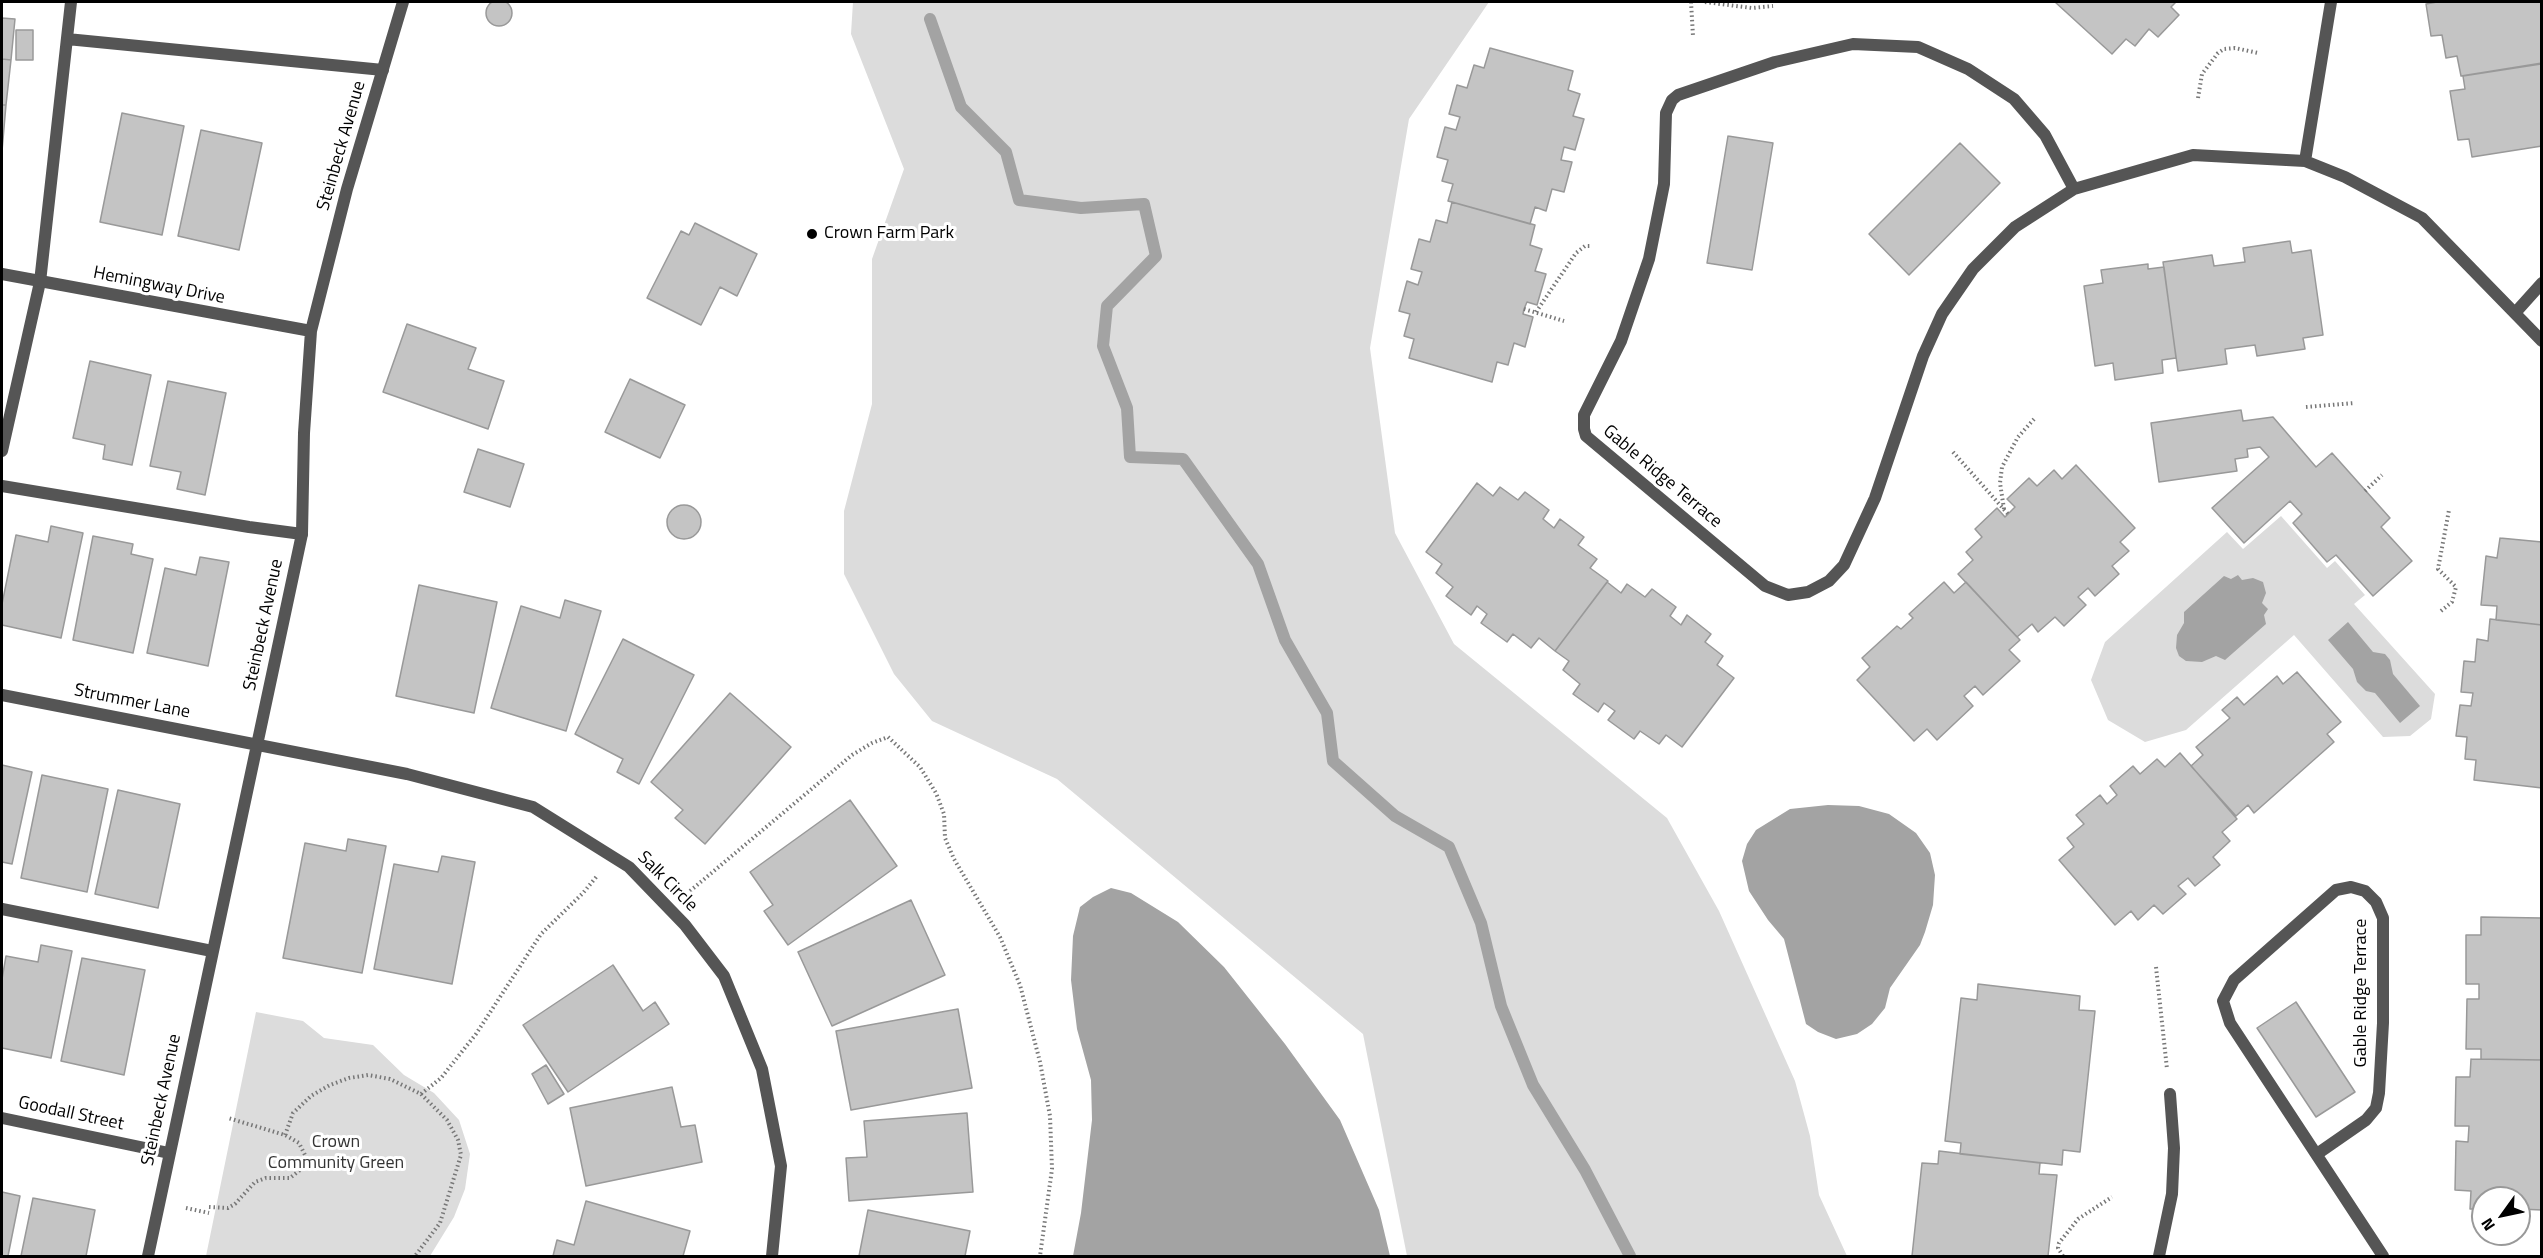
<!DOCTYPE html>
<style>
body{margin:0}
#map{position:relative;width:2543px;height:1258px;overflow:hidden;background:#fff;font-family:"Titillium Web",sans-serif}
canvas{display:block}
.frame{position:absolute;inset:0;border:3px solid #000;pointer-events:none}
.north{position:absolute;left:2471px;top:1186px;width:60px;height:60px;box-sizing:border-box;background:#fff;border:2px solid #999;border-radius:50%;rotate:237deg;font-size:16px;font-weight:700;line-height:24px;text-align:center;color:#000}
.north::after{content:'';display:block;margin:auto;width:21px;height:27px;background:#000;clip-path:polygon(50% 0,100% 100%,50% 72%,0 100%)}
</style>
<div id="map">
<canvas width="2543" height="1258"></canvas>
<div class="frame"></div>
<div class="north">N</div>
</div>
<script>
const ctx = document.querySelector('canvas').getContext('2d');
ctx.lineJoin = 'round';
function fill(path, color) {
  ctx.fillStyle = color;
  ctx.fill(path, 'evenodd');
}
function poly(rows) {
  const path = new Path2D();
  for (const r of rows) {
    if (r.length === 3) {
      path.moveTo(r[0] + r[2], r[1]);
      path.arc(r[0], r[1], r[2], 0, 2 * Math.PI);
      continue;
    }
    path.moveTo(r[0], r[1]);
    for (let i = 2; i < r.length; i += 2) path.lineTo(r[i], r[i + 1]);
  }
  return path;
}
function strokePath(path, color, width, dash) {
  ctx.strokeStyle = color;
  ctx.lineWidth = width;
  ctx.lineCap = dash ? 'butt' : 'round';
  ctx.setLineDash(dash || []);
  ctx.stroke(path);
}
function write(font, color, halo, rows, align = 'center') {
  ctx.font = font + ' "Titillium Web",sans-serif';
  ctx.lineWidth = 6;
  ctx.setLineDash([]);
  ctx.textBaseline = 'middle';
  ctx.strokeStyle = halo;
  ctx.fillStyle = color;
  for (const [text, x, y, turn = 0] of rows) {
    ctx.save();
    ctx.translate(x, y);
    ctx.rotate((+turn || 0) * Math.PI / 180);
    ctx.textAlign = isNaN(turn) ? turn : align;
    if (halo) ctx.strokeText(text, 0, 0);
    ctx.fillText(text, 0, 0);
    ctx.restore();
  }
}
fill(poly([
 [853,2,1489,2,1409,119,1370,348,1395,533,1454,644,1667,818,1719,911,1795,1081,1810,1136,1819,1195,1847,1256,1407,1256,1363,1034,1057,779,932,721,894,674,844,574,844,511,872,404,872,259,904,169,851,34],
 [2281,516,2327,568,2335,561,2365,595,2354,604,2435,694,2431,719,2410,736,2383,737,2294,635,2186,730,2145,742,2108,720,2091,680,2105,642,2227,532,2243,549],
 [256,1012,303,1021,324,1038,373,1045,404,1075,434,1093,459,1120,470,1154,465,1189,454,1217,430,1256,206,1256]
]), '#dcdcdc');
fill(poly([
 [2238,575,2242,580,2253,578,2263,582,2266,593,2262,603,2268,609,2264,615,2266,624,2225,660,2216,656,2202,662,2186,661,2179,656,2176,648,2177,635,2184,623,2184,612,2224,576,2231,579],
 [2348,622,2373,652,2385,654,2390,660,2393,674,2420,706,2400,723,2375,693,2366,691,2357,682,2353,669,2328,640],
 [1828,805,1859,806,1889,814,1916,833,1930,853,1935,875,1933,905,1925,932,1920,945,1890,988,1885,1008,1872,1024,1857,1034,1836,1039,1818,1032,1806,1024,1784,939,1768,920,1749,891,1742,861,1747,844,1756,830,1790,809],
 [1111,888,1131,893,1178,922,1224,967,1285,1044,1340,1120,1379,1210,1390,1256,1073,1256,1081,1213,1092,1120,1091,1080,1077,1029,1071,980,1073,936,1080,907,1093,897]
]), '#a3a3a3');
strokePath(poly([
 [930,19,961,107,1006,152,1019,200,1081,208,1144,204,1156,256,1107,306,1103,346,1127,408,1130,457,1183,459,1258,564,1285,640,1327,713,1333,761,1395,816,1449,847,1481,923,1501,1006,1533,1085,1585,1170,1630,1256]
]), '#a3a3a3', 12);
const building = poly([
 [499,13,13],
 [2055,2,2176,2,2171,7,2179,15,2158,37,2149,29,2135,46,2126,39,2112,54,2055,2],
 [2437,2,2542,2,2542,63,2461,76,2457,56,2446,58,2442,35,2431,36,2426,4,2437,2],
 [2,18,15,19,11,60,2,59,2,18],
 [16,30,33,30,33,60,16,60,16,30],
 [1490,48,1573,71,1568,90,1580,94,1573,116,1584,119,1575,150,1564,147,1561,160,1572,162,1564,192,1552,189,1546,211,1535,207,1530,224,1448,201,1453,184,1442,181,1448,160,1437,157,1445,127,1456,130,1460,117,1449,114,1457,85,1467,88,1474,65,1484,68,1490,48],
 [2,59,11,60,6,105,2,105,2,59],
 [2541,64,2542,146,2472,157,2469,139,2458,140,2450,91,2465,89,2463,76,2541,64],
 [2,105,6,105,2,151,2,105],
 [122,113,184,126,162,235,100,222,122,113],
 [201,130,262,143,239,250,178,236,201,130],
 [1728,136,1773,143,1752,270,1707,263,1728,136],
 [1960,143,2000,183,1909,275,1869,234,1960,143],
 [1452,202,1535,225,1530,245,1542,249,1535,271,1546,274,1537,305,1527,302,1524,309,1523,314,1533,317,1525,347,1514,343,1508,365,1497,362,1492,382,1409,358,1414,339,1404,336,1410,314,1399,311,1407,281,1418,285,1422,272,1411,269,1419,239,1430,242,1436,220,1447,223,1452,202],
 [695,223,757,254,737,296,720,287,701,325,647,298,681,231,689,235,695,223],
 [2290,241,2292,253,2311,250,2323,335,2303,338,2305,349,2257,356,2255,345,2225,349,2227,364,2178,371,2163,262,2212,255,2214,266,2245,262,2243,248,2290,241],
 [2148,264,2148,269,2164,267,2176,358,2162,360,2163,373,2115,380,2113,363,2095,366,2084,286,2103,283,2101,270,2148,264],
 [407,324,476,348,468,369,504,381,488,429,383,392,407,324],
 [90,361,151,375,132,465,103,459,105,445,73,438,90,361],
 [630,379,685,405,660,458,605,432,630,379],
 [168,381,226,393,205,495,177,489,181,472,150,466,168,381],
 [2241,410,2243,421,2273,417,2316,467,2332,453,2390,518,2381,527,2412,561,2373,596,2336,555,2327,562,2293,523,2302,514,2290,501,2244,543,2212,508,2269,457,2260,447,2247,449,2248,457,2235,459,2237,471,2159,482,2151,423,2241,410],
 [478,449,524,464,510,507,464,492,478,449],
 [2076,465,2135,528,2120,542,2129,551,2112,566,2119,574,2095,596,2088,588,2078,597,2086,605,2064,626,2055,617,2038,632,2032,624,2017,637,1958,574,1973,560,1966,552,1982,537,1975,529,1997,508,2005,517,2015,507,2007,499,2029,478,2037,486,2054,470,2062,479,2076,465],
 [1477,483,1493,496,1500,487,1518,500,1525,492,1549,510,1543,519,1554,528,1560,519,1584,537,1578,545,1597,559,1590,568,1608,581,1555,651,1539,638,1531,648,1513,634,1507,642,1481,623,1487,614,1477,606,1471,615,1446,596,1453,587,1436,573,1442,564,1426,552,1477,483],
 [684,522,17],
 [51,526,83,533,61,638,2,625,2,604,16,535,48,542,51,526],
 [93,536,133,544,131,554,153,559,133,653,73,640,93,536],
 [2500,538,2542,542,2542,625,2496,620,2497,606,2481,605,2486,556,2497,558,2500,538],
 [200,557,229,562,208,666,147,653,165,568,196,575,200,557],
 [1607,582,1621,593,1627,584,1645,597,1652,589,1676,607,1670,616,1681,625,1687,615,1711,634,1705,642,1723,656,1717,665,1734,678,1682,747,1666,735,1659,744,1640,731,1634,739,1608,720,1615,711,1604,703,1598,712,1573,694,1580,684,1563,670,1569,661,1555,651,1607,582],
 [1944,582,1954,593,1966,582,2020,640,2009,650,2020,661,1983,695,1975,686,1964,696,1973,706,1937,740,1927,729,1914,741,1857,680,1870,667,1862,658,1897,626,1901,629,1913,618,1909,614,1944,582],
 [419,585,497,602,474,713,396,696,419,585],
 [565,600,601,611,566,731,491,708,521,606,560,618,565,600],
 [2490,619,2542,625,2542,788,2474,780,2476,760,2465,759,2467,737,2456,736,2460,705,2471,706,2473,693,2461,692,2464,661,2475,662,2477,639,2488,641,2490,619],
 [623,639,694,675,639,784,617,772,623,759,575,734,623,639],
 [2297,672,2341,722,2327,734,2334,742,2254,813,2248,805,2236,816,2191,766,2203,755,2196,747,2230,718,2222,710,2237,697,2244,705,2277,676,2283,684,2297,672],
 [730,693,791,747,705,844,675,818,683,810,651,782,730,693],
 [2180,753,2237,819,2222,832,2230,841,2213,857,2220,865,2195,886,2188,878,2178,886,2186,894,2163,914,2154,905,2138,920,2131,911,2115,925,2059,860,2074,847,2067,838,2084,824,2076,815,2100,795,2107,804,2117,795,2110,786,2133,766,2140,774,2157,759,2165,767,2180,753],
 [2,765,32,772,12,864,2,862,2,765],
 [42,775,108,789,87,892,21,878,42,775],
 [118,790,180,804,158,908,95,894,118,790],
 [850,800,897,866,788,945,764,911,773,905,750,872,850,800],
 [348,839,386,846,362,973,283,958,305,843,346,851,348,839],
 [442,856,475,862,452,984,374,969,394,864,438,872,442,856],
 [911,900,945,975,832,1026,798,952,911,900],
 [2481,917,2542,918,2542,1060,2481,1059,2481,1049,2466,1049,2467,999,2479,999,2479,984,2466,984,2466,935,2481,935,2481,917],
 [41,945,72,951,51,1058,2,1048,2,979,6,956,38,962,41,945],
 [82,958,145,970,124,1075,61,1061,82,958],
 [613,965,643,1011,655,1002,669,1024,568,1092,523,1025,613,965],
 [1978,984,2080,996,2079,1010,2095,1011,2080,1152,2063,1150,2062,1165,1960,1154,1961,1143,1945,1141,1961,998,1977,1000,1978,984],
 [2296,1002,2355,1092,2316,1117,2257,1028,2296,1002],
 [958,1009,972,1088,851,1110,836,1031,958,1009],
 [2471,1059,2542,1060,2542,1210,2519,1209,2519,1198,2483,1198,2483,1209,2470,1209,2471,1191,2455,1190,2456,1141,2468,1142,2469,1126,2455,1126,2456,1077,2470,1077,2471,1059],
 [546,1065,564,1094,548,1104,532,1074,546,1065],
 [672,1087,681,1127,695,1125,702,1162,586,1186,570,1108,672,1087],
 [967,1113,973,1192,849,1201,846,1158,867,1157,864,1121,967,1113],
 [1939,1151,2040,1163,2039,1174,2057,1175,2048,1256,1912,1256,1922,1163,1938,1164,1939,1151],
 [2,1192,20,1196,8,1256,2,1256,2,1192],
 [33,1198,95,1210,86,1256,21,1256,33,1198],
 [586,1201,690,1231,683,1256,553,1256,557,1240,574,1245,586,1201],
 [868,1210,970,1231,965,1256,859,1256,868,1210]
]);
fill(building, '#c4c4c4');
strokePath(building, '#999', 1.5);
strokePath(poly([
 [1691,2,1693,36],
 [1705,2,1752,8,1773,6],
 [2198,98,2202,74,2218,53,2224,49,2235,48,2258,53],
 [1524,309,1564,321],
 [1536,312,1576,253,1585,246,1591,246],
 [2306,407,2354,403],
 [1953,452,2008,514],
 [2365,491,2382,475],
 [2004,509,2000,483,2002,467,2018,437,2035,418],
 [2441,611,2452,602,2456,587,2438,569,2449,510],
 [690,891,852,755,872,743,888,737,920,767,936,793,944,814,945,838,954,859,1000,937,1020,985,1040,1062,1050,1116,1052,1169,1040,1256],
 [2156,967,2167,1069],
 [421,1094,441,1078,476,1034,541,934,583,893,597,876],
 [285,1135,293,1113,311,1096,330,1085,349,1078,368,1075,390,1079,421,1094,447,1120,458,1140,461,1155,440,1223,415,1256],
 [209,1207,228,1208,235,1204,255,1182,266,1178,290,1178,300,1170,305,1155,299,1143,285,1135,228,1118],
 [186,1208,209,1213],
 [2063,1256,2058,1248,2059,1243,2078,1219,2112,1197]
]), '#777', 4, [1.5, 3]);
strokePath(poly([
 [67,39,383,70],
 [2,451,40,282,71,2],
 [2,486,249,527,302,534],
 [2,909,212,951]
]), '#555', 12);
strokePath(poly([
 [2305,161,2331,2],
 [2074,189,2045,135,2014,99,1968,69,1918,47,1853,44,1775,62,1678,95,1672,100,1666,113,1664,184,1649,259,1621,341,1584,415,1584,429,1586,436,1765,586,1788,595,1808,592,1829,581,1844,565,1875,498,1923,356,1942,314,1973,269,2015,227,2074,189,2193,155,2305,161,2345,177,2422,218,2542,341],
 [2,274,311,331],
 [2515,313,2542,283],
 [2,695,407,774,533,807,629,867,685,925,724,976,762,1069,781,1166,772,1256],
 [2,1118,169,1153],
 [2317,1154,2366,1120,2376,1108,2379,1093,2383,1023,2383,918,2376,902,2365,891,2351,887,2336,890,2234,980,2223,1001,2230,1023,2383,1256],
 [148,1256,302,534,304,433,311,331,347,189,403,2],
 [2159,1256,2172,1194,2174,1148,2170,1094]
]), '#555', 12);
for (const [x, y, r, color] of [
 [812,234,6,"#000"]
]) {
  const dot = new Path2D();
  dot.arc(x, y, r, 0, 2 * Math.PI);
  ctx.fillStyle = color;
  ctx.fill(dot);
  strokePath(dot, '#fff', 2);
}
write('18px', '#000', '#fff', [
 ["Steinbeck Avenue",342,146,-74],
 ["Hemingway Drive",159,286,11],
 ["Gable Ridge Terrace",1662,477,40],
 ["Steinbeck Avenue",264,625,-78],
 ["Strummer Lane",132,702,11],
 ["Salk Circle",667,882,45],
 ["Gable Ridge Terrace",2362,993,-90],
 ["Steinbeck Avenue",162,1100,-78],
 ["Goodall Street",71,1114,12]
]);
write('18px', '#000', '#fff', [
 ["Crown Farm Park",824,234]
], 'left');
write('18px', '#333', '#fff', [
 ["Crown",336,1143],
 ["Community Green",336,1164]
]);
</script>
